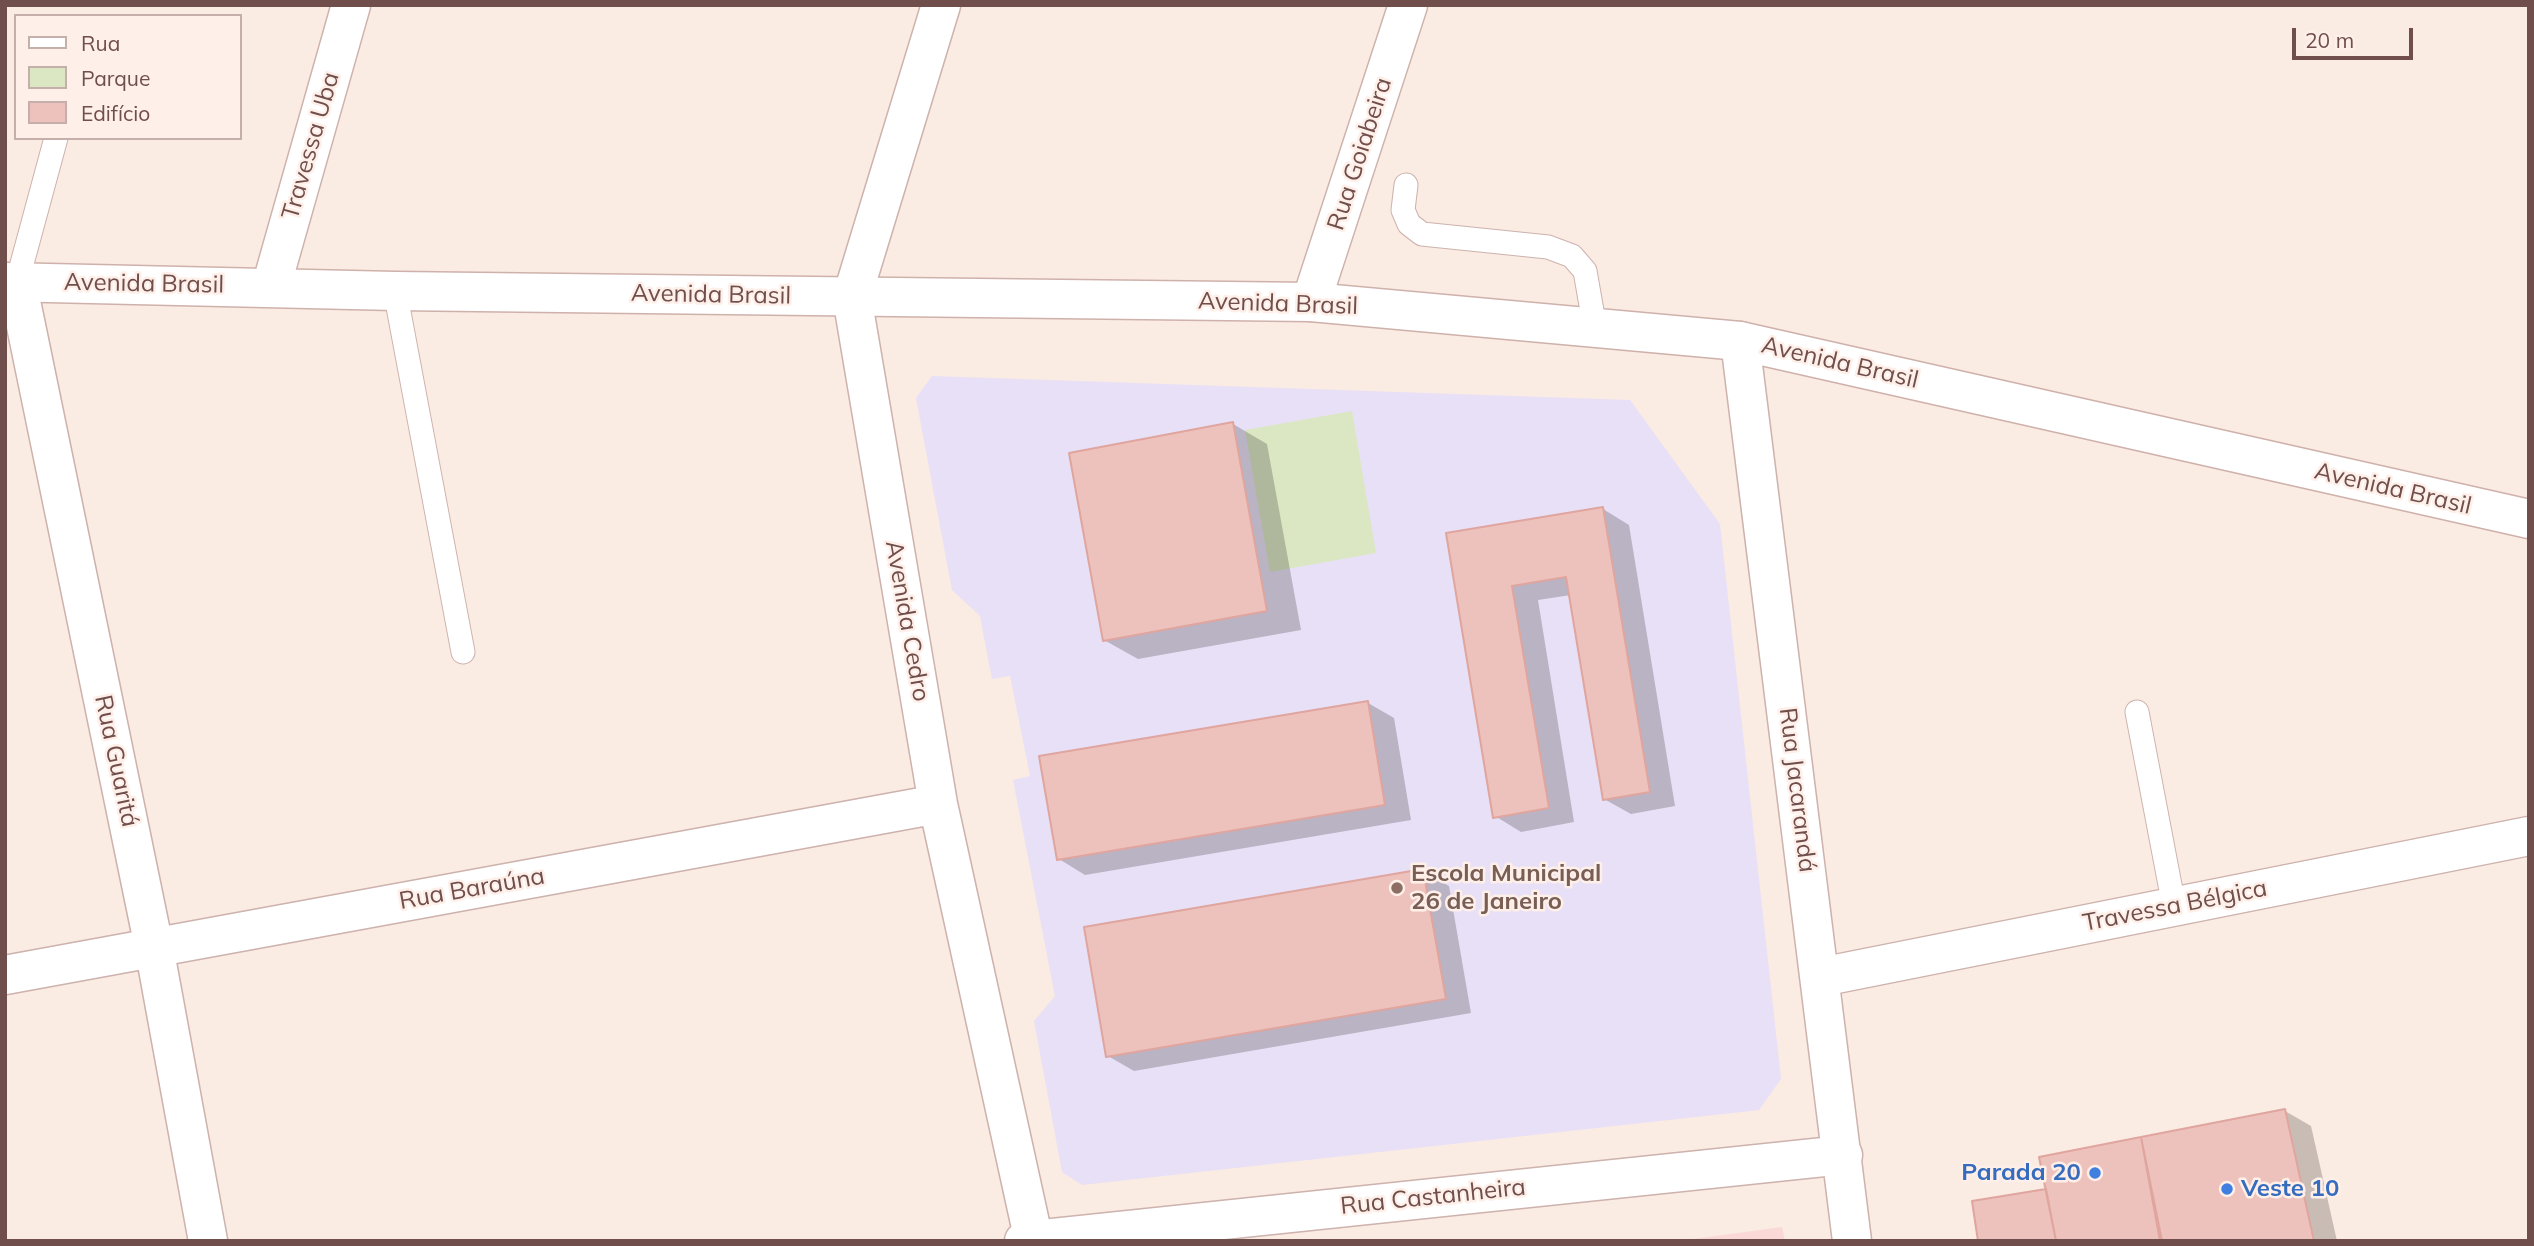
<!DOCTYPE html>
<meta charset="utf-8">
<style>
body{margin:0}
#map{position:relative;width:2534px;height:1246px;overflow:hidden;background:#faebe3;font-family:Mulish,sans-serif}
canvas{display:block}
.frame{position:absolute;inset:0;border:7px solid #704e4b;pointer-events:none}
.legend{position:absolute;left:14px;top:14px;width:228px;height:126px;box-sizing:border-box;background:#feefe9;border:2px solid #c5afaa;margin:0;padding:9px 12px;list-style:none;font-size:21px;color:#704e4b}
.legend li{display:flex;align-items:center;gap:14px;height:35px}
.legend b{width:35px;border:2px solid #c5afaa}
.scale{position:absolute;left:2292px;top:28px;width:121px;height:32px;box-sizing:border-box;border:4px solid #704e4b;border-top:0;padding-left:9px;font-size:21px;line-height:24px;white-space:nowrap;color:#704e4b;-webkit-text-stroke:5px #feefe9;paint-order:stroke}
</style>
<div id="map">
<canvas width="2534" height="1246"></canvas>
<div class="frame"></div>
<ul class="legend">
<li><b style="height:9px;background:#fff"></b>Rua</li>
<li><b style="height:19px;background:#dbe7c3"></b>Parque</li>
<li><b style="height:19px;background:#eec2bc"></b>Edifício</li>
</ul>
<div class="scale">20 m</div>
</div>
<script>
const ctx = document.querySelector('canvas').getContext('2d');
ctx.lineJoin = 'round';
function fill(path, color) {
  ctx.fillStyle = color;
  ctx.fill(path, 'evenodd');
}
function poly(rows) {
  const path = new Path2D();
  for (const r of rows) {
    path.moveTo(r[0], r[1]);
    for (let i = 2; i < r.length; i += 2) path.lineTo(r[i], r[i + 1]);
  }
  return path;
}
function strokePath(path, color, width, dash) {
  ctx.strokeStyle = color;
  ctx.lineWidth = width;
  ctx.lineCap = dash ? 'butt' : 'round';
  ctx.setLineDash(dash || []);
  ctx.stroke(path);
}
function write(font, color, halo, rows, align = 'center') {
  ctx.font = font + ' Mulish,sans-serif';
  ctx.lineWidth = 5;
  ctx.setLineDash([]);
  ctx.textBaseline = 'middle';
  ctx.strokeStyle = halo;
  ctx.fillStyle = color;
  for (const [text, x, y, turn = 0] of rows) {
    ctx.save();
    ctx.translate(x, y);
    ctx.rotate((+turn || 0) * Math.PI / 180);
    ctx.textAlign = isNaN(turn) ? turn : align;
    if (halo) ctx.strokeText(text, 0, 0);
    ctx.fillText(text, 0, 0);
    ctx.restore();
  }
}
fill(poly([
 [1782,1227,1785,1241,1679,1241]
]), '#fad8d7');
fill(poly([
 [932,376,1630,400,1720,524,1781,1079,1759,1110,1082,1185,1062,1172,1034,1021,1055,996,1013,780,1030,776,1010,676,992,679,980,616,952,590,916,398]
]), '#e8e0f6');
fill(poly([
 [1352,411,1376,553,1270,572,1245,430]
]), '#dbe7c3');
fill(poly([
 [1233,424,1267,444,1301,630,1138,659,1104,640],
 [1603,509,1629,525,1675,806,1631,814,1604,799,1571,595,1538,600,1574,822,1521,832,1495,816,1448,535],
 [1368,703,1394,718,1411,820,1085,875,1059,859],
 [1423,871,1449,886,1471,1013,1134,1071,1108,1056],
 [2285,1111,2311,1126,2337,1241,1980,1241,2048,1190]
]), '#0003');
const building = poly([
 [1233,422,1267,611,1103,641,1069,453,1233,422],
 [1603,507,1650,792,1603,800,1566,577,1512,586,1549,808,1493,818,1446,533,1603,507],
 [1368,701,1385,805,1057,860,1039,756,1368,701],
 [1423,869,1446,999,1106,1057,1084,927,1423,869],
 [2285,1109,2314,1241,2160,1241,2141,1137,2285,1109],
 [2141,1137,2162,1241,2056,1241,2039,1157,2141,1137],
 [2046,1189,2056,1241,1978,1241,1972,1201,2046,1189]
]);
fill(building, '#eec2bc');
strokePath(building, '#dfa59e', 2);
const service = poly([
 [1406,185,1403,210,1409,224,1422,234,1548,247,1572,256,1585,271,1595,328],
 [17,282,56,138],
 [395,291,463,652],
 [2137,712,2174,906]
]);
const minor = poly([
 [941,5,852,297,938,804,1034,1241],
 [17,282,154,947,208,1241],
 [271,287,351,5],
 [1311,302,1408,5],
 [5,975,938,804],
 [1821,977,2529,836],
 [1024,1241,1843,1155]
]);
const tertiary = poly([
 [1740,341,1852,1241]
]);
const secondary = poly([
 [5,282,395,291,1311,302,1740,341,2529,519]
]);
strokePath(service, '#cdb2ad', 25);
strokePath(minor, '#cdb2ad', 41);
strokePath(tertiary, '#cdb2ad', 41);
strokePath(secondary, '#cfb1ab', 41);
strokePath(service, '#fff', 23);
strokePath(minor, '#fff', 38);
strokePath(tertiary, '#fff', 38);
strokePath(secondary, '#fff', 38);
for (const [x, y, r, color] of [
 [1397,888,7,"#8d6e63"],
 [2095,1173,7,"#3f7fe0"],
 [2227,1189,7,"#3f7fe0"]
]) {
  const dot = new Path2D();
  dot.arc(x, y, r, 0, 2 * Math.PI);
  ctx.fillStyle = color;
  ctx.fill(dot);
  strokePath(dot, '#feefe9', 2.5);
}
write('24px', '#704e4b', '#feefe9', [
 ["Travessa Uba",311,146,-74],
 ["Rua Goiabeira",1360,154,-72],
 ["Avenida Brasil",144,284,1],
 ["Avenida Brasil",711,295,1],
 ["Avenida Brasil",1278,304,2],
 ["Avenida Brasil",1840,363,13],
 ["Avenida Brasil",2393,489,13],
 ["Avenida Cedro",907,621,80],
 ["Rua Guaritá",116,761,78],
 ["Rua Jacarandá",1797,790,83],
 ["Rua Baraúna",472,889,-10],
 ["Travessa Bélgica",2175,906,-11],
 ["Rua Castanheira",1433,1197,-6]
]);
write('bold 24px', '#785e54', '#feefe9', [
 ["Escola Municipal",1411,874],
 ["26 de Janeiro",1411,902]
], 'left');
write('bold 24px', '#366cbe', '#feefe9', [
 ["Parada 20",2081,1173],
 ["Veste 10",2241,1189,"left"]
], 'right');
</script>
